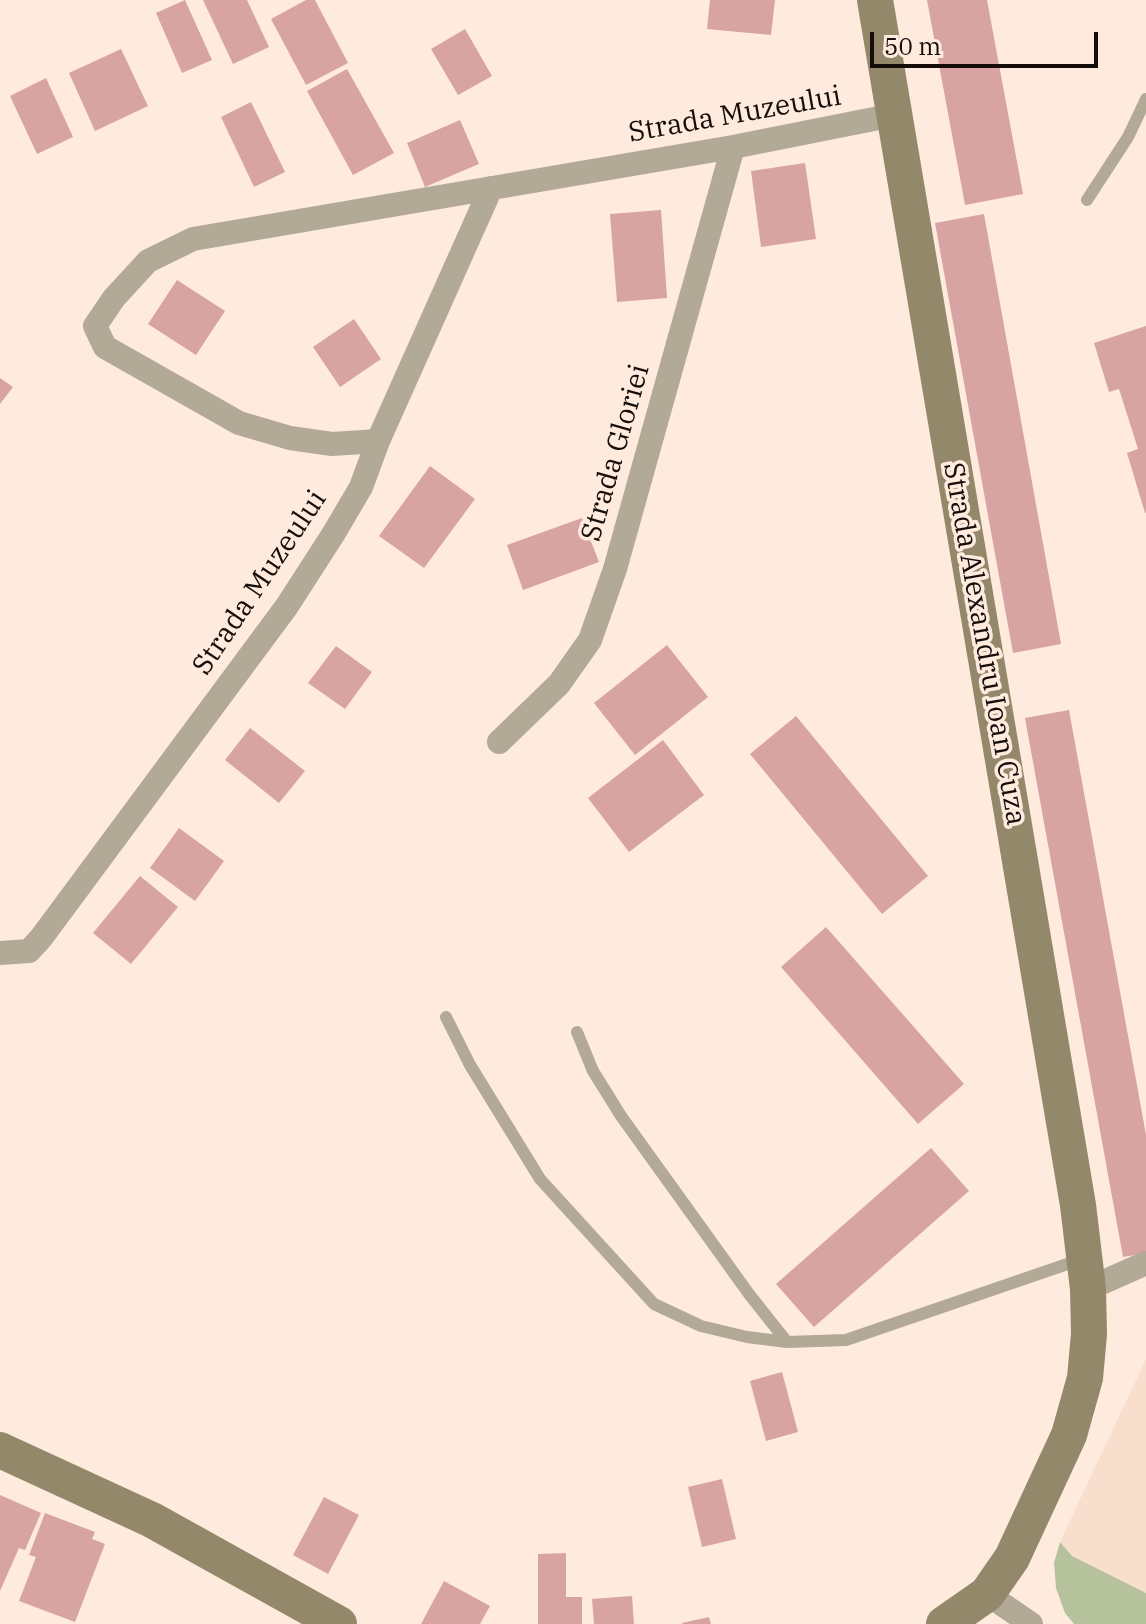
<!DOCTYPE html>
<style>
body{margin:0}
#map{position:relative;width:1146px;height:1624px;overflow:hidden;background:#ffeade;font-family:"IBM Plex Serif",serif}
canvas{display:block}
.scale{position:absolute;left:870px;top:32px;width:228px;height:36px;box-sizing:border-box;border:4px solid #140d09;border-top:0;padding-left:10px;font-size:24px;line-height:28px;white-space:nowrap;color:#140d09;-webkit-text-stroke:6px #ffeade;paint-order:stroke}
</style>
<div id="map">
<canvas width="1146" height="1624"></canvas>
<div class="scale">50 m</div>
</div>
<script>
const ctx = document.querySelector('canvas').getContext('2d');
ctx.lineJoin = 'round';
function fill(path, color) {
  ctx.fillStyle = color;
  ctx.fill(path, 'evenodd');
}
function poly(rows) {
  const path = new Path2D();
  for (const r of rows) {
    path.moveTo(r[0], r[1]);
    for (let i = 2; i < r.length; i += 2) path.lineTo(r[i], r[i + 1]);
  }
  return path;
}
function strokePath(path, color, width, dash) {
  ctx.strokeStyle = color;
  ctx.lineWidth = width;
  ctx.lineCap = dash ? 'butt' : 'round';
  ctx.setLineDash(dash || []);
  ctx.stroke(path);
}
function write(font, color, halo, rows, align = 'center') {
  ctx.font = font + ' "IBM Plex Serif",serif';
  ctx.lineWidth = 7;
  ctx.setLineDash([]);
  ctx.textBaseline = 'middle';
  ctx.strokeStyle = halo;
  ctx.fillStyle = color;
  for (const [text, x, y, turn = 0] of rows) {
    ctx.save();
    ctx.translate(x, y);
    ctx.rotate((+turn || 0) * Math.PI / 180);
    ctx.textAlign = isNaN(turn) ? turn : align;
    if (halo) ctx.strokeText(text, 0, 0);
    ctx.fillText(text, 0, 0);
    ctx.restore();
  }
}
fill(poly([
 [1146,1359,1146,1593,1072,1556,1060,1542]
]), '#f8decd');
fill(poly([
 [1060,1542,1072,1556,1146,1593,1146,1624,1074,1624,1065,1613,1056,1588,1054,1563]
]), '#b6c29c');
fill(poly([
 [185,0,212,60,182,73,156,13],
 [203,0,247,0,269,47,233,64],
 [306,0,315,0,348,63,306,85,271,19],
 [710,0,775,0,771,35,707,29],
 [927,0,987,0,1023,194,965,205],
 [465,29,492,76,458,95,431,49],
 [121,49,148,106,95,131,69,73],
 [347,69,394,153,353,175,307,91],
 [46,78,73,137,37,154,10,96],
 [251,102,285,172,254,187,221,117],
 [460,120,479,164,425,187,407,143],
 [805,163,816,239,761,247,751,171],
 [661,210,667,298,617,302,610,214],
 [984,214,1061,644,1013,653,935,223],
 [177,280,225,311,196,355,148,324],
 [354,319,381,359,340,387,313,347],
 [1146,326,1146,512,1145,513,1127,453,1138,449,1119,389,1109,392,1094,343],
 [0,378,13,387,0,404],
 [430,466,475,499,424,568,379,536],
 [582,518,599,562,523,590,507,545],
 [667,645,708,697,635,755,594,703],
 [336,646,372,672,345,709,308,683],
 [1069,710,1146,1135,1146,1253,1123,1257,1025,718],
 [796,716,928,876,882,914,750,754],
 [250,728,305,771,279,803,225,760],
 [663,740,704,795,629,852,588,798],
 [179,828,224,861,195,901,150,868],
 [140,876,178,907,131,964,93,933],
 [826,927,964,1084,918,1124,781,967],
 [931,1148,969,1191,814,1327,776,1284],
 [782,1372,798,1432,766,1441,750,1381],
 [722,1479,736,1539,702,1547,688,1487],
 [0,1495,41,1513,25,1550,19,1548,0,1591],
 [324,1497,359,1515,328,1574,293,1555],
 [45,1513,95,1532,92,1539,105,1544,75,1622,19,1601,36,1557,29,1555],
 [566,1553,566,1597,582,1597,582,1624,538,1624,538,1554],
 [444,1581,490,1606,480,1624,421,1624],
 [632,1596,634,1624,594,1624,592,1599],
 [709,1617,711,1624,682,1624,682,1623]
]), '#d8a3a3');
strokePath(poly([
 [1087,200,1128,137,1146,99],
 [446,1017,470,1065,540,1179,654,1304,701,1326,747,1337,787,1342,846,1340,1082,1259],
 [577,1032,593,1071,621,1116,749,1294,787,1342]
]), '#b2a996', 12);
strokePath(poly([
 [378,441,332,444,290,438,239,423,105,347,95,326,114,298,148,261,193,239,733,147,894,115],
 [499,742,559,684,590,640,615,569,733,147],
 [0,953,29,951,41,938,287,606,334,533,361,487,378,441,491,188],
 [1088,1289,1146,1263],
 [987,1594,1031,1624]
]), '#b2a996', 24);
strokePath(poly([
 [875,0,1078,1205,1088,1289,1089,1334,1085,1378,1069,1435,1012,1558,987,1594,944,1624],
 [0,1450,152,1520,339,1624]
]), '#94886b', 36);
write('28px', '#140d09', '#ffeade', [
 ["Strada Muzeului",735,115,-10],
 ["Strada Gloriei",616,453,-74],
 ["Strada Muzeului",260,583,-56],
 ["Strada Alexandru Ioan Cuza",984,644,80]
]);
</script>
